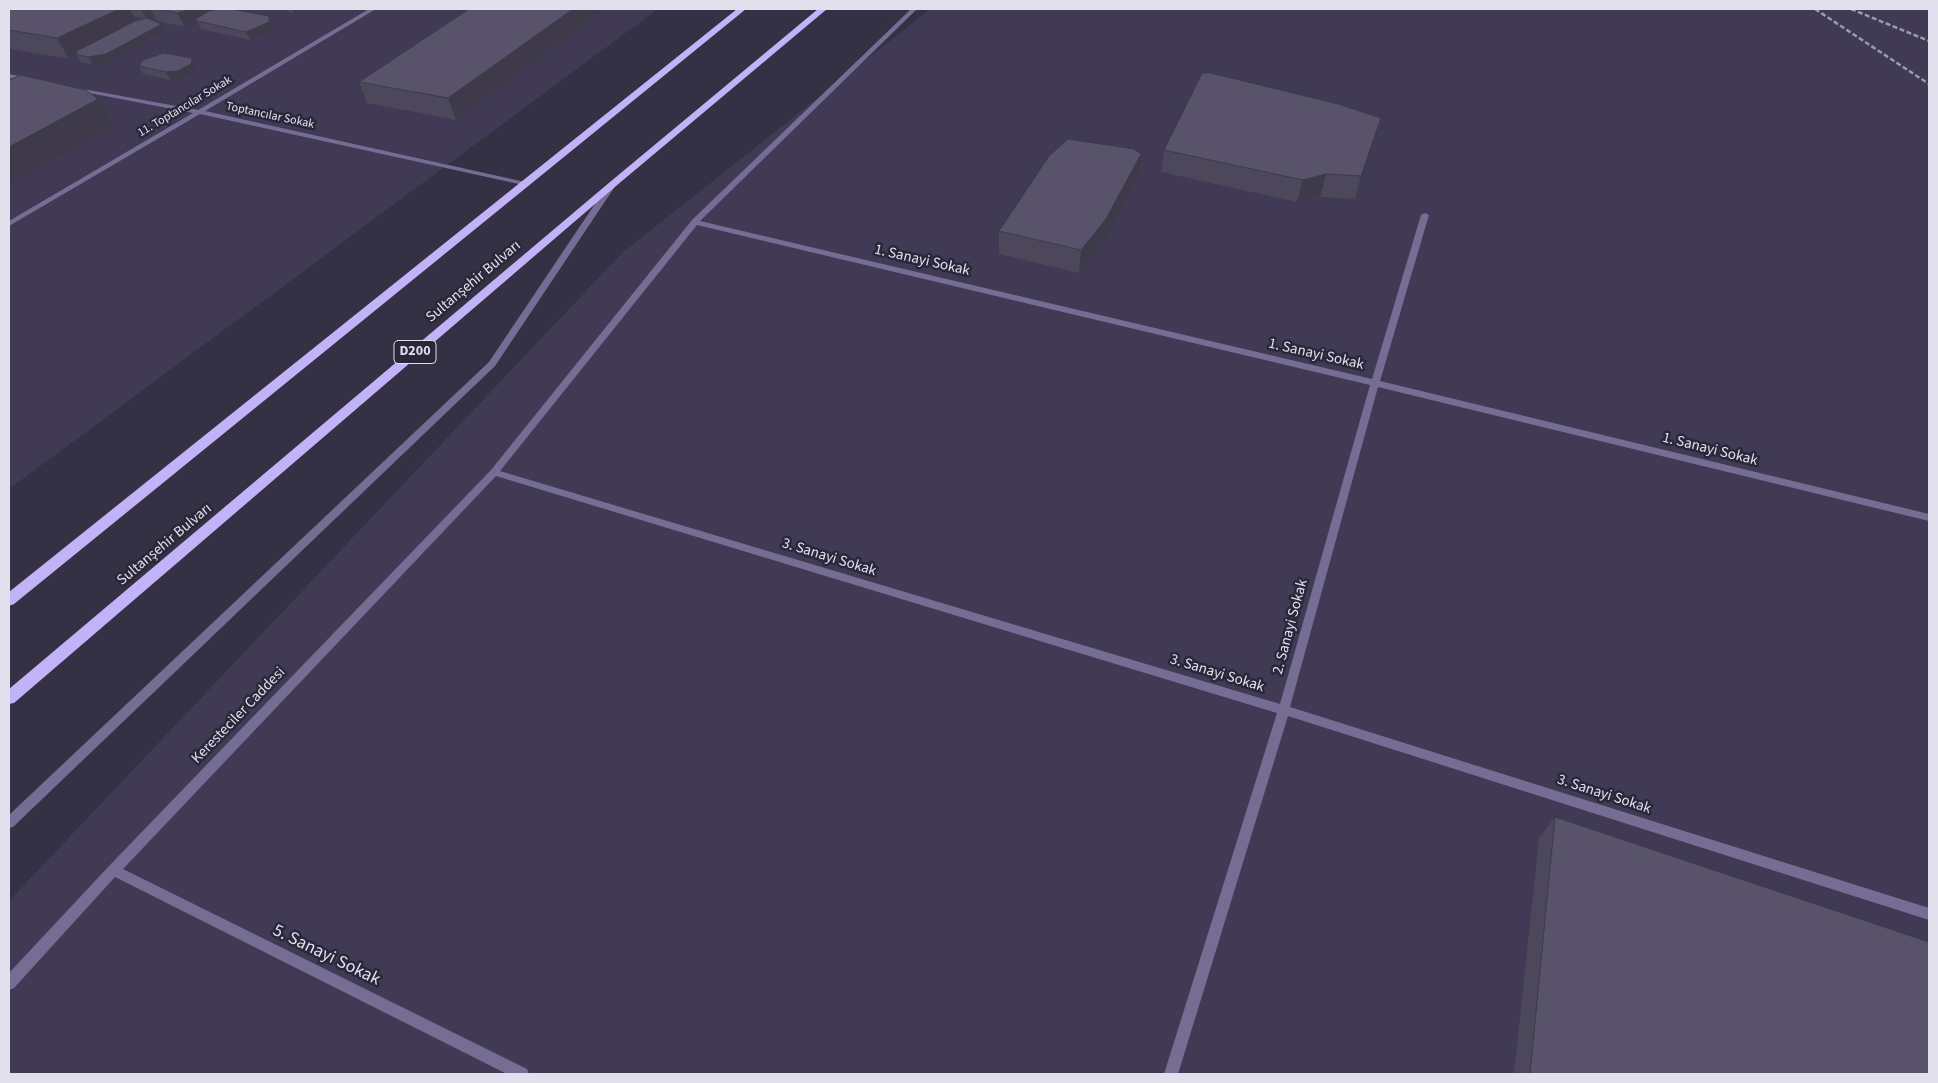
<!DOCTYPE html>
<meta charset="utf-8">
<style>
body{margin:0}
#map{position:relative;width:1938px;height:1083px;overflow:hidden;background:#353145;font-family:"Source Sans 3",sans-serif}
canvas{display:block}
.frame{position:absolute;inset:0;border:10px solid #e2e0ed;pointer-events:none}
</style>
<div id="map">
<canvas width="1938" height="1083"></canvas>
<div class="frame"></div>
</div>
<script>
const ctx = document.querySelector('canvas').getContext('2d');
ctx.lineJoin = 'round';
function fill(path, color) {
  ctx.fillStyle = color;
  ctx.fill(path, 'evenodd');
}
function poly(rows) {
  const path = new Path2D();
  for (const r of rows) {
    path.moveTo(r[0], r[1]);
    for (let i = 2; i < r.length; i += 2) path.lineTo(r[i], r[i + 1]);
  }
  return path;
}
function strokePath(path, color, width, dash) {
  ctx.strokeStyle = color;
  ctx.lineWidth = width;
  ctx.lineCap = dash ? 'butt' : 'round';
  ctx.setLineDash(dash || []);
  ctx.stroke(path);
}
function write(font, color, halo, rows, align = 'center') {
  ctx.font = font + ' "Source Sans 3",sans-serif';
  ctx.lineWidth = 5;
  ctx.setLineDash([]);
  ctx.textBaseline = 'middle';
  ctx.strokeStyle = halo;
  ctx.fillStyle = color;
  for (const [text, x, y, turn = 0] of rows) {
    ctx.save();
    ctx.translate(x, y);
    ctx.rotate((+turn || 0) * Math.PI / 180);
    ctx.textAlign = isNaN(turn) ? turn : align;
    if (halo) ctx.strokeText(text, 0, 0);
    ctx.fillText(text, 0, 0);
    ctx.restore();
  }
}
fill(poly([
 [9,9,658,9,9,489],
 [930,9,1929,9,1929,1074,9,1074,9,901,622,253]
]), '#403a54');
fill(poly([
 [369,9,376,9,205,111,525,182,528,182,528,186,200,114,9,226,9,221,193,113,74,90,72,89,72,87,198,110,369,9],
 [911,9,917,9,700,221,1372,379,1421,215,1425,213,1429,215,1380,381,1929,514,1929,521,1378,387,1290,707,1929,908,1929,920,1288,716,1178,1074,1164,1074,1277,713,496,476,123,869,527,1069,529,1074,507,1074,115,877,14,988,9,990,9,973,109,866,491,470,692,220,911,9],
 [697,225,1370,385,1280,704,500,471,697,225],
 [9,74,30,78,33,80,30,82,9,78,9,74],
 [609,183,616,185,495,366,13,827,9,828,9,815,489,362,609,183]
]), '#766d94');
fill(poly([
 [737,9,746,9,14,604,9,606,9,592,737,9],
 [818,9,827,9,616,186,14,703,9,704,9,689,610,182,818,9]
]), '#c2b3f8');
strokePath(poly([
 [1815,9,1929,84],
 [1851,9,1929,41]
]), '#9d9baa', 2.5, [5, 2.5]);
fill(poly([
 [9,9,231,9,273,24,273,30,250,40,201,29,198,23,196,25,185,27,157,21,154,16,148,18,162,24,166,31,110,62,93,65,81,62,77,55,69,59,22,51,9,48],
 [134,16,146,19,136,21],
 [279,9,307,9,294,13],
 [469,9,606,9,456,120,367,103,359,82],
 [192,58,196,66,195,72,182,79,170,80,143,74,139,66],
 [1381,118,1375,140,1355,199,1320,197,1297,202,1161,172,1164,150],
 [1138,176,1104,242,1079,273,999,254,999,231],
 [1555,817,1929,1074,1514,1074,1539,838]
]), '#4c475b');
fill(poly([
 [119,9,130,9,137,23,133,28,69,59,57,38],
 [141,9,150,9,154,16,147,19],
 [191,9,225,9,197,21,198,23,196,25,185,27,177,13],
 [293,9,307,9,294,13],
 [573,9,606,9,456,120,448,98],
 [269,16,273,24,273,30,250,40,246,32],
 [162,24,166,31,110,62,93,65,88,57],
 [192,58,196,66,195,72,182,79,170,80,166,72],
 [98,99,114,125,9,185,9,147],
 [1381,118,1375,140,1355,199,1361,176],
 [1141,154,1138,176,1104,242,1079,273,1081,250],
 [1326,174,1320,197,1297,202,1303,180]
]), '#3e3a4a');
const building = poly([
 [9,9,119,9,57,38,9,30,9,9],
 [160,9,191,9,177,13,160,9],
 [218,9,231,9,269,16,269,22,246,32,197,21,196,19,209,11,218,9],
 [469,9,573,9,448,98,359,82,469,9],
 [147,18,162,24,106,54,88,57,76,54,77,51,135,21,147,18],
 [164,53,192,58,191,64,178,71,166,72,139,66,143,60,164,53],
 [1202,73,1211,73,1338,104,1381,118,1361,176,1326,174,1303,180,1164,150,1202,73],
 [21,75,86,90,98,99,9,147,9,80,21,75],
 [1068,139,1134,149,1141,154,1106,219,1081,250,999,231,1049,156,1068,139],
 [1555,817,1929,942,1929,1074,1530,1074,1555,817],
 [399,1072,404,1074,397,1074,399,1072]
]);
fill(building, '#58536a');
strokePath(building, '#3e3a4a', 1);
write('12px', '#e2e0ed', '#2b273b', [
 ["11. Toptancılar Sokak",185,107,-31],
 ["Toptancılar Sokak",270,116,12]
]);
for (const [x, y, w] of [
 [415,352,42]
]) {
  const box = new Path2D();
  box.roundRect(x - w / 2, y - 11.5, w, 23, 4);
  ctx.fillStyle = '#2b273b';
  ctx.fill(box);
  strokePath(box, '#e2e0ed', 1);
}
write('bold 14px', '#e2e0ed', null, [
 ["D200",415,352]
]);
write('15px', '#e2e0ed', '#2b273b', [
 ["1. Sanayi Sokak",922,261,13],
 ["Sultanşehir Bulvarı",474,282,-40],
 ["1. Sanayi Sokak",1316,355,13],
 ["1. Sanayi Sokak",1710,450,14],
 ["Sultanşehir Bulvarı",165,545,-40],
 ["3. Sanayi Sokak",829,558,17],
 ["2. Sanayi Sokak",1291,627,-75],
 ["3. Sanayi Sokak",1217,674,17],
 ["Keresteciler Caddesi",239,716,-46],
 ["3. Sanayi Sokak",1604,795,18]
]);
write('18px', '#e2e0ed', '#2b273b', [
 ["5. Sanayi Sokak",326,956,26]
]);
</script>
